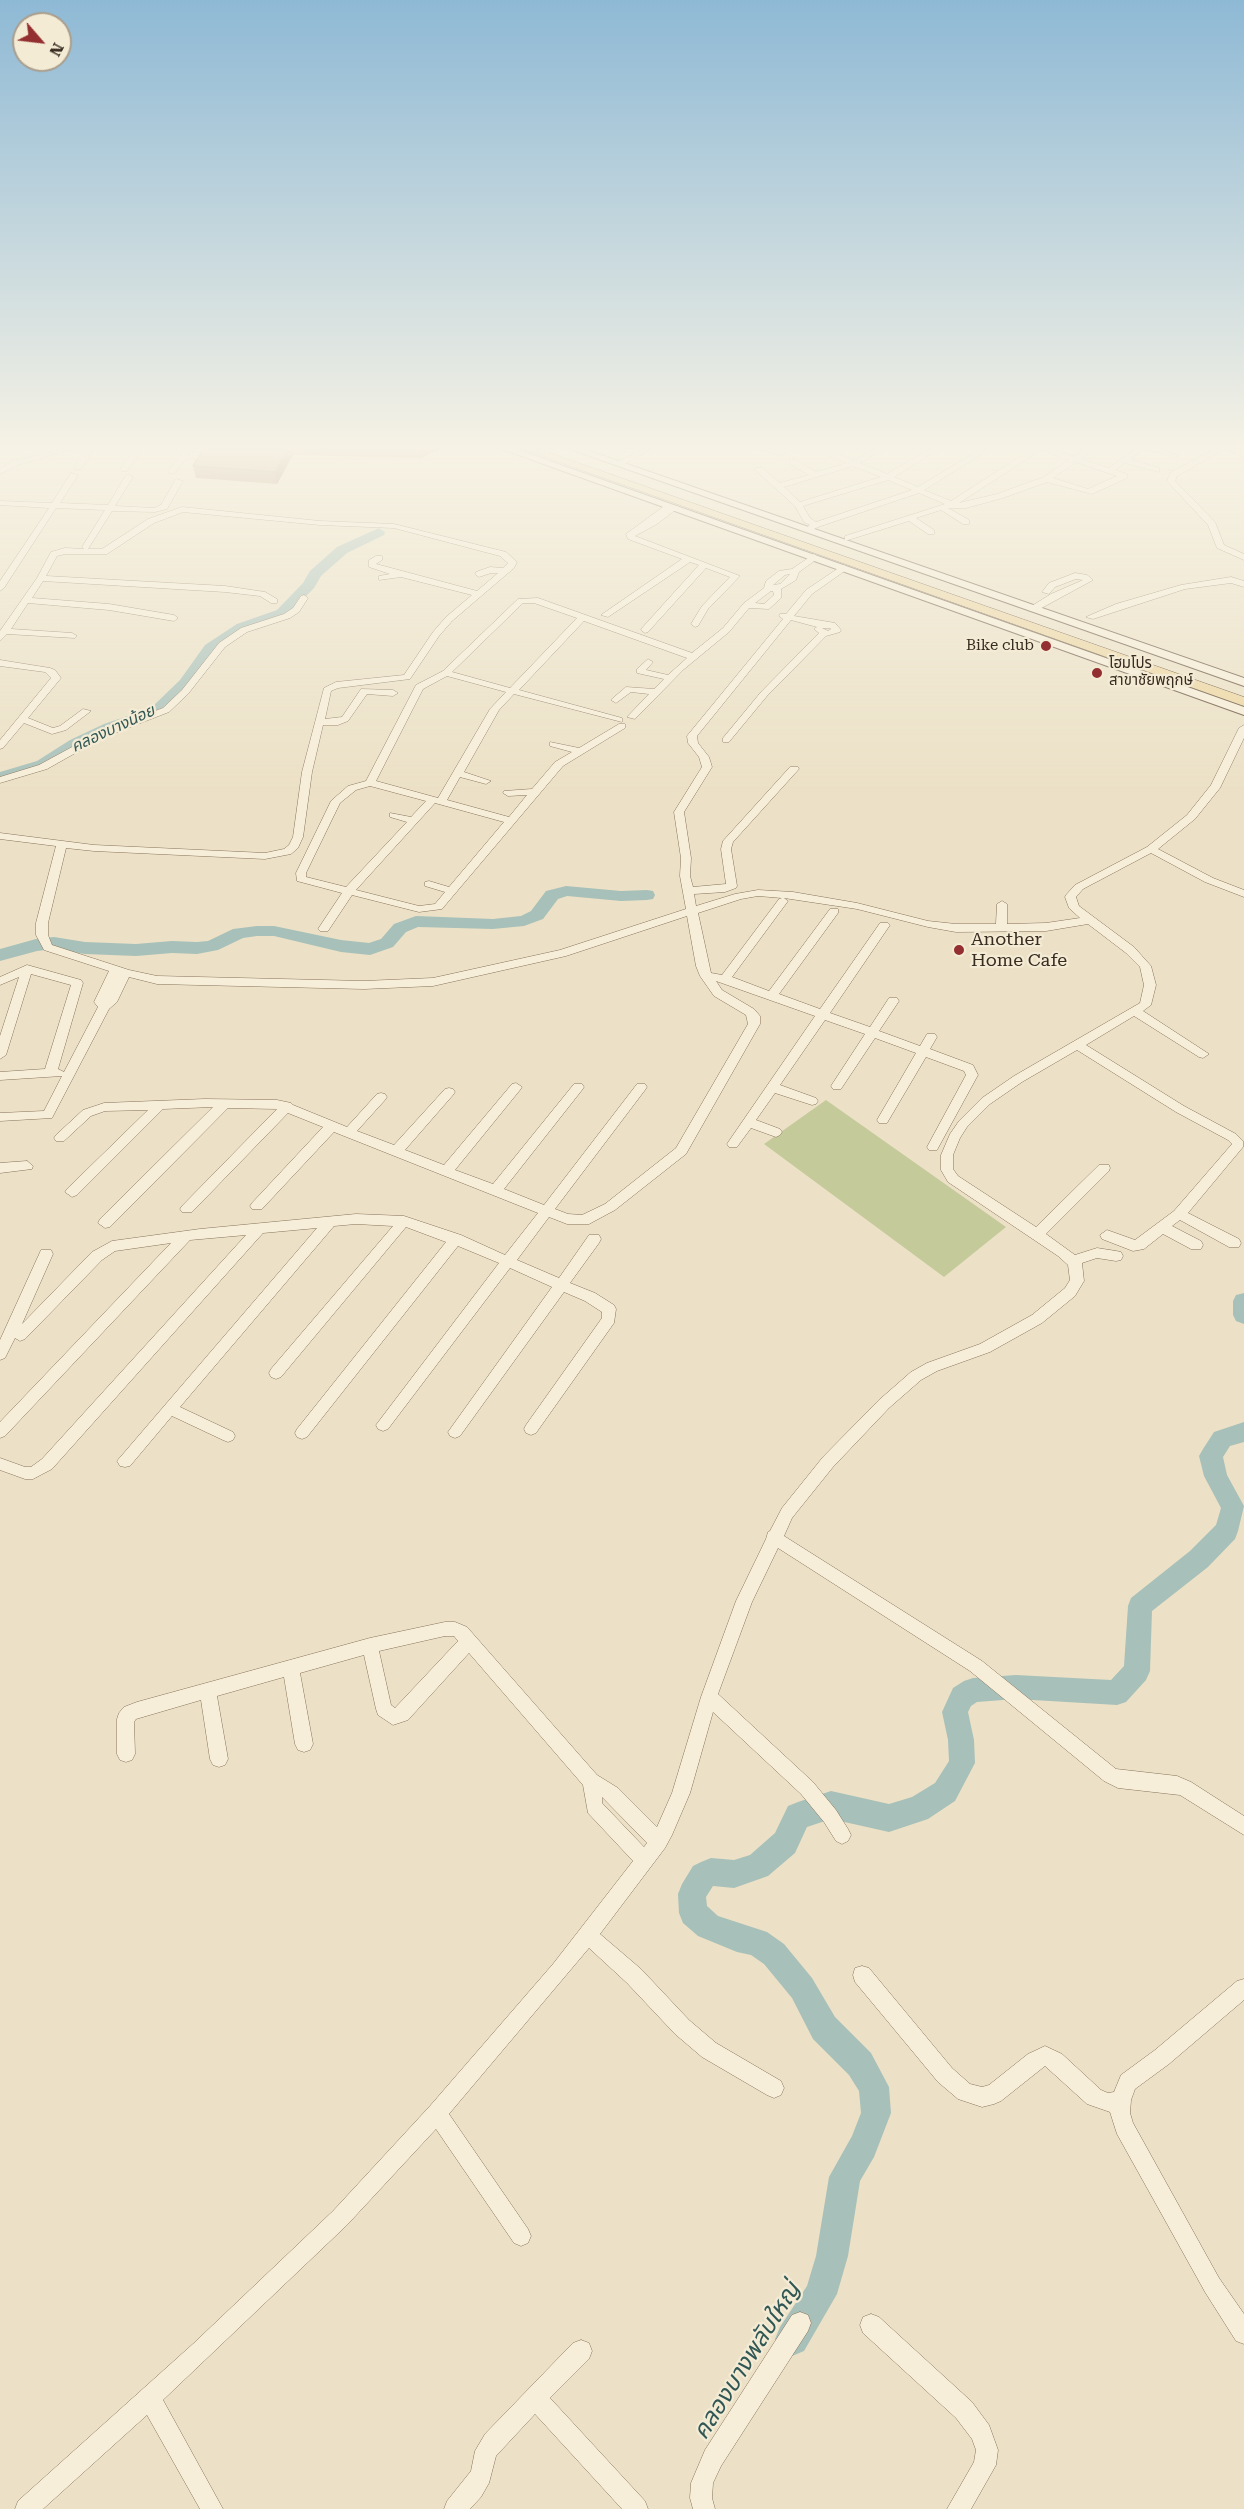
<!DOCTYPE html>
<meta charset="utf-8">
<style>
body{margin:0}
#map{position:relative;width:1244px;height:2509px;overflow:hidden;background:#ece1c6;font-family:"Roboto Serif",serif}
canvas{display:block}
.north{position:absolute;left:12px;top:12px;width:60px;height:60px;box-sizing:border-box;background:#f4ebd5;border:2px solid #a99e8d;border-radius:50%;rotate:118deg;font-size:16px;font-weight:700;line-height:24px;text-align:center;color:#382b20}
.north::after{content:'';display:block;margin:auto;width:21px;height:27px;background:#932f30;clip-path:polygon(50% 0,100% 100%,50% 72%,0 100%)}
</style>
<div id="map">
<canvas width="1244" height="2509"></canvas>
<div class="north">N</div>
</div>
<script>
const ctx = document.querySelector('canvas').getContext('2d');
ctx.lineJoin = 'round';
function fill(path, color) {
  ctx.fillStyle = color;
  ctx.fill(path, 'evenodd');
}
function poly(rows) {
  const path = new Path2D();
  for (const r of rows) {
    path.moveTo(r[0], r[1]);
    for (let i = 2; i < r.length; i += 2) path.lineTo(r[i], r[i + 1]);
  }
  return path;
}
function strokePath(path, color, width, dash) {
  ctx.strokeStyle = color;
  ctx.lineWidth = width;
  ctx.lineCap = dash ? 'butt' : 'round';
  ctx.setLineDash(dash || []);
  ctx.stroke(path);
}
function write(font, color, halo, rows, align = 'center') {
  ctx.font = font + ' "Roboto Serif","Noto Sans Thai",serif';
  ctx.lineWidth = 4.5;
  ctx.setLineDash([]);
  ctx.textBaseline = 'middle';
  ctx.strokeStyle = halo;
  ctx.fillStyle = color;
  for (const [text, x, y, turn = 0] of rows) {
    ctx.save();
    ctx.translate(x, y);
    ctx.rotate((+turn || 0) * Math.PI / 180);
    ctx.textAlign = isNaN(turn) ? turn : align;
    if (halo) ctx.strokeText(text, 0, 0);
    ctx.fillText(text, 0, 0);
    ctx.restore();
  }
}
fill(poly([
 [826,1100,1006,1227,944,1277,764,1144]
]), '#c4ca9a');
fill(poly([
 [379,528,385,532,384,535,347,553,321,576,314,588,287,616,247,630,215,651,190,686,161,714,114,730,80,746,47,767,0,782,0,772,37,761,70,740,104,724,151,708,180,680,205,645,237,624,277,610,303,583,310,571,337,547,379,528],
 [566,886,621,891,647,890,653,891,655,895,653,899,647,900,621,901,567,896,558,899,543,919,524,926,493,929,418,927,406,932,393,947,370,955,341,952,274,936,257,936,243,938,218,950,197,954,172,953,136,956,85,954,54,949,37,951,0,961,0,949,36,939,54,937,85,942,136,944,172,941,197,942,208,941,233,929,257,926,274,926,341,940,369,943,381,939,394,924,416,916,493,919,521,916,531,911,546,891,566,886],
 [1244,1293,1244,1324,1236,1321,1233,1315,1233,1301,1236,1295,1244,1293],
 [1244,1422,1244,1442,1230,1446,1223,1457,1227,1475,1244,1506,1238,1531,1235,1539,1208,1567,1152,1611,1150,1671,1146,1680,1126,1702,1117,1705,1016,1699,977,1702,971,1706,968,1712,974,1740,975,1763,955,1801,928,1819,889,1832,831,1819,807,1827,795,1853,768,1876,734,1888,713,1886,706,1897,707,1906,718,1916,767,1932,784,1944,812,1978,835,2017,871,2053,889,2087,891,2113,874,2157,860,2181,848,2256,837,2294,804,2351,792,2356,780,2351,775,2339,780,2327,807,2286,816,2256,829,2177,852,2136,861,2113,859,2091,849,2075,813,2039,792,1998,764,1964,751,1955,737,1952,698,1936,683,1923,679,1913,678,1894,682,1884,693,1866,701,1862,711,1858,734,1860,750,1855,775,1833,788,1806,798,1802,831,1791,889,1804,912,1797,935,1783,949,1761,948,1740,942,1712,953,1688,964,1681,973,1678,1016,1675,1111,1680,1124,1666,1128,1606,1131,1598,1190,1551,1216,1525,1221,1508,1204,1476,1199,1456,1203,1449,1214,1432,1244,1422]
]), '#a7c0b9');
const minor = poly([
 [69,447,80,447,18,465,0,474,0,469,12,461,69,447],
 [87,447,95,447,81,469,75,469,74,467,87,447],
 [136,447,144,447,127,471,121,471,120,469,136,447],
 [186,447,194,447,175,473,169,473,168,471,186,447],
 [647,447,656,447,621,466,614,464,647,447],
 [755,447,765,447,780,451,791,447,800,447,780,456,755,447],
 [877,447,886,447,860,463,887,474,933,447,942,447,894,477,918,487,984,447,993,447,924,490,951,501,1035,447,1046,447,1074,456,1088,447,1096,447,1081,459,1109,468,1137,447,1153,447,1179,455,1175,457,1144,449,1130,459,1159,468,1159,472,1125,463,1115,470,1127,474,1127,478,1092,494,1047,482,1003,498,966,508,948,508,969,520,969,524,963,524,941,510,916,518,934,530,934,534,928,534,909,521,848,540,845,540,845,536,945,504,919,493,818,527,808,532,804,530,810,525,804,522,795,506,754,469,761,467,780,483,809,475,790,464,790,460,796,460,816,472,847,463,826,455,826,451,832,451,854,460,877,447],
 [1041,450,1069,460,1044,477,997,494,959,503,1041,450],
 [1076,462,1117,476,1088,489,1053,478,1076,462],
 [853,466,881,477,800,502,784,487,853,466],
 [888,480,912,490,816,522,810,518,803,506,888,480],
 [1217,447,1232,447,1244,452,1244,457,1225,449,1177,476,1175,481,1215,522,1224,545,1244,554,1244,560,1217,548,1208,525,1167,481,1170,473,1217,447],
 [71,473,78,475,60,503,108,505,126,475,129,475,133,477,115,506,154,508,161,505,176,479,183,481,167,509,155,512,112,511,88,549,102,549,148,519,182,507,320,521,394,524,506,552,517,562,514,568,452,621,439,636,410,679,338,688,331,691,325,719,342,717,361,689,393,690,398,693,393,696,367,694,348,721,338,725,323,725,312,772,303,837,298,848,291,854,265,859,94,851,66,848,48,923,48,935,52,945,129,970,157,976,364,981,433,978,560,950,686,909,680,876,681,858,674,812,702,767,699,757,688,743,687,736,783,619,779,616,780,614,786,614,806,590,843,565,846,566,846,570,812,594,794,616,835,623,841,630,840,632,826,636,767,696,729,742,723,742,723,738,761,692,819,633,814,629,817,627,791,620,697,736,698,743,709,757,712,767,684,812,691,858,690,876,693,887,726,884,721,849,723,841,790,767,798,767,799,769,733,842,731,849,737,886,736,888,725,892,694,894,696,906,735,894,758,890,793,892,857,903,928,921,956,924,996,924,997,904,1002,901,1007,904,1007,924,1046,923,1080,918,1069,908,1065,897,1066,895,1075,885,1147,847,1187,815,1211,785,1239,728,1244,725,1244,738,1220,788,1195,819,1158,849,1213,878,1244,890,1244,897,1205,882,1151,853,1083,889,1076,897,1079,906,1134,947,1151,966,1156,985,1151,1005,1143,1011,1209,1054,1203,1058,1199,1057,1134,1016,1086,1045,1184,1106,1236,1134,1243,1141,1243,1147,1188,1213,1239,1239,1241,1243,1239,1247,1229,1247,1180,1220,1172,1226,1201,1241,1203,1245,1201,1249,1191,1249,1163,1234,1144,1249,1133,1251,1102,1239,1100,1235,1107,1230,1135,1240,1174,1211,1232,1144,1228,1140,1176,1112,1077,1050,1022,1082,990,1104,967,1127,960,1138,953,1155,953,1169,958,1176,1036,1227,1099,1165,1109,1165,1110,1168,1109,1171,1046,1234,1075,1255,1097,1248,1116,1251,1121,1252,1123,1256,1121,1260,1116,1261,1097,1258,1082,1263,1084,1281,1075,1296,1042,1323,990,1352,937,1371,921,1380,889,1408,833,1467,792,1518,784,1536,982,1661,1116,1769,1177,1776,1191,1782,1244,1816,1244,1835,1180,1795,1118,1788,1104,1781,970,1671,778,1548,752,1602,718,1694,813,1782,836,1810,848,1829,851,1835,848,1841,842,1844,836,1841,824,1822,801,1794,713,1712,690,1793,672,1835,665,1848,600,1934,641,1969,689,2020,716,2043,781,2081,784,2088,781,2095,774,2098,767,2095,702,2057,675,2034,627,1983,589,1948,449,2114,528,2229,531,2236,528,2243,521,2246,514,2243,436,2129,347,2225,163,2400,223,2509,200,2509,147,2415,43,2509,15,2509,18,2501,194,2343,333,2211,430,2106,553,1964,633,1861,588,1813,583,1785,469,1653,408,1720,393,1725,378,1715,376,1709,364,1655,300,1673,313,1744,310,1750,304,1752,298,1750,295,1744,284,1677,217,1696,228,1759,225,1765,219,1767,213,1765,210,1759,201,1700,136,1719,134,1722,135,1754,132,1760,126,1762,120,1760,117,1754,117,1719,119,1713,124,1707,137,1702,370,1638,445,1622,455,1622,467,1627,597,1775,618,1788,657,1827,672,1793,701,1697,736,1601,766,1539,768,1532,770,1531,782,1508,823,1457,879,1400,911,1372,927,1363,980,1344,1032,1315,1065,1288,1070,1280,1068,1265,1058,1256,948,1182,941,1170,941,1155,950,1134,959,1121,982,1098,1014,1076,1140,1003,1144,985,1140,967,1126,953,1088,924,1046,931,956,932,928,927,857,909,784,898,788,901,732,977,769,991,830,909,838,909,838,913,779,994,820,1009,880,923,888,923,890,925,830,1013,870,1027,889,998,897,998,899,1001,879,1031,920,1046,927,1034,935,1034,937,1037,930,1049,973,1065,978,1075,937,1150,929,1150,927,1147,966,1075,964,1071,926,1057,887,1123,879,1123,877,1120,916,1053,875,1038,841,1089,833,1089,831,1086,865,1034,825,1020,780,1085,816,1098,818,1101,816,1104,812,1105,775,1093,756,1120,780,1129,782,1132,780,1135,776,1137,751,1128,737,1147,729,1147,727,1144,729,1141,815,1016,716,981,722,990,754,1009,760,1016,760,1024,686,1154,615,1210,589,1224,567,1224,549,1217,517,1260,559,1278,589,1235,599,1235,601,1239,599,1243,570,1283,595,1293,614,1305,616,1309,614,1323,536,1433,531,1435,526,1433,524,1429,526,1425,602,1318,602,1312,585,1301,564,1292,460,1436,455,1438,450,1436,448,1432,552,1287,510,1268,388,1429,383,1431,378,1429,376,1425,499,1263,458,1246,307,1437,302,1439,297,1437,295,1433,297,1429,446,1242,406,1227,281,1377,276,1379,271,1377,269,1373,271,1369,393,1226,356,1224,334,1226,180,1407,233,1432,235,1436,233,1440,228,1442,223,1440,172,1416,130,1466,125,1467,120,1466,117,1461,317,1228,263,1233,52,1469,33,1479,25,1479,0,1470,0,1458,25,1467,31,1467,42,1459,246,1235,190,1240,5,1436,0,1438,0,1422,171,1243,115,1251,102,1260,25,1339,20,1341,15,1338,5,1358,0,1360,0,1340,41,1250,51,1250,53,1254,22,1324,92,1252,112,1241,200,1229,356,1214,404,1216,461,1235,505,1255,538,1213,334,1132,262,1209,252,1209,250,1206,252,1203,323,1127,288,1113,192,1212,182,1212,180,1209,182,1206,277,1109,228,1108,110,1227,105,1228,98,1223,100,1219,213,1107,163,1109,77,1195,72,1197,65,1192,67,1189,148,1110,105,1111,91,1116,64,1141,56,1141,54,1138,56,1135,83,1110,104,1103,205,1099,277,1100,291,1103,293,1105,347,1127,377,1094,381,1093,385,1094,387,1097,385,1100,357,1131,394,1145,445,1089,449,1088,453,1089,455,1092,453,1095,405,1150,444,1165,512,1084,516,1083,522,1087,520,1090,455,1170,493,1184,574,1084,582,1084,584,1087,582,1090,504,1189,544,1205,637,1084,645,1084,647,1087,645,1090,555,1209,568,1214,582,1215,605,1204,676,1148,748,1024,746,1015,714,996,700,976,696,966,687,916,566,956,433,986,364,989,157,984,129,977,117,1002,109,1009,52,1118,0,1121,0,1113,44,1111,62,1076,0,1080,0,1072,45,1069,71,985,31,974,6,1055,0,1059,0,1036,19,977,0,985,0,977,27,965,81,980,83,983,58,1069,64,1072,98,1007,94,1002,109,971,44,950,36,935,36,923,56,846,0,839,0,833,94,845,265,853,284,849,289,845,293,837,302,772,324,688,336,682,404,675,433,632,446,617,472,595,401,577,379,580,379,576,390,574,369,567,369,560,376,556,382,556,382,560,376,564,477,591,498,573,491,573,479,577,475,574,476,572,490,567,503,568,508,563,500,556,394,528,320,525,183,512,154,523,107,554,65,554,57,556,46,576,225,586,265,592,277,599,277,603,271,603,260,596,225,592,43,581,32,598,109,604,174,615,178,618,174,621,109,610,28,603,11,629,72,633,77,636,75,638,7,634,0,641,0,631,37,578,51,552,65,548,84,549,82,547,105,510,56,508,4,588,0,591,0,581,49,508,0,505,0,501,52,503,71,473],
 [822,628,830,628,831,629,828,631,822,628],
 [758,896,782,898,779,899,722,975,711,973,698,913,741,899,758,896],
 [445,1636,454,1636,458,1641,395,1708,391,1705,379,1651,445,1636],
 [602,1797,647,1843,644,1847,602,1803,602,1797],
 [667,504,679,507,657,524,635,536,740,576,708,609,698,626,695,627,691,624,702,606,730,577,706,568,648,632,645,633,641,630,642,628,699,565,690,562,608,617,601,615,682,559,628,539,626,534,667,504],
 [814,554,818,557,817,559,799,572,796,580,781,589,781,598,769,609,749,608,729,632,683,670,635,719,627,717,649,694,631,692,616,703,611,700,613,698,626,687,654,689,664,679,637,673,637,669,648,659,653,662,646,670,668,675,687,658,584,621,519,690,622,718,622,722,514,694,499,710,464,772,491,781,486,784,460,777,447,800,509,817,527,795,508,796,503,793,504,791,532,789,555,762,572,752,550,746,550,742,579,748,619,724,625,724,625,728,563,766,442,909,419,912,352,895,328,931,320,931,318,929,342,893,297,881,296,873,331,801,348,786,366,781,416,685,443,671,518,599,538,598,692,653,723,628,744,603,764,588,766,581,779,571,792,569,814,554],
 [790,574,780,584,773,585,785,575,790,574],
 [771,591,773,591,774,595,764,604,755,603,771,591],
 [523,603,534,603,577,618,510,688,452,672,523,603],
 [447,676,506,692,490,709,438,798,376,781,423,689,447,676],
 [370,786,426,801,411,817,390,813,390,817,407,822,346,887,306,877,306,873,340,803,356,790,370,786],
 [435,803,504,822,449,887,429,881,425,882,425,886,445,892,435,904,419,906,356,890,435,803],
 [1075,573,1087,575,1093,580,1036,611,1030,611,1030,607,1051,594,1083,580,1076,579,1055,587,1049,594,1042,592,1049,583,1075,573],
 [1231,577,1244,581,1244,587,1231,583,1185,589,1093,619,1086,617,1116,604,1181,585,1231,577],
 [304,595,308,598,299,612,290,618,247,632,225,647,188,694,169,712,102,738,47,769,0,783,0,777,39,765,96,734,163,708,182,690,219,643,241,628,284,614,293,608,301,596,304,595],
 [0,660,50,668,55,670,61,678,28,718,53,728,60,726,83,709,91,711,66,730,52,734,24,723,3,748,0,749,0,740,51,678,45,672,0,666,0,660],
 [27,1161,33,1166,32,1169,0,1173,0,1163,27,1161],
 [862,1966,869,1968,952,2068,970,2084,982,2087,989,2085,1028,2054,1045,2046,1062,2054,1101,2090,1108,2093,1114,2092,1121,2075,1155,2050,1237,1981,1244,1979,1244,2000,1169,2064,1135,2089,1131,2100,1130,2113,1133,2123,1219,2278,1244,2314,1244,2344,1236,2341,1205,2292,1117,2134,1110,2112,1087,2104,1045,2066,1001,2101,994,2104,982,2107,958,2099,938,2082,855,1982,853,1975,855,1968,862,1966],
 [800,2312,808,2315,811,2323,808,2331,721,2466,713,2483,712,2498,715,2509,693,2509,690,2498,691,2483,705,2450,792,2315,800,2312],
 [871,2314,879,2317,972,2402,989,2425,998,2450,996,2465,971,2509,947,2509,974,2462,976,2450,972,2439,956,2418,863,2333,860,2325,863,2317,871,2314],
 [581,2340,589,2343,592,2351,589,2359,550,2398,645,2501,648,2509,622,2509,535,2414,496,2456,489,2483,481,2497,470,2509,444,2509,447,2501,471,2471,475,2451,485,2434,573,2343,581,2340]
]);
const secondary = poly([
 [496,447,510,447,1244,707,1244,715,496,447],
 [564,447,578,447,1244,678,1244,686,564,447]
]);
const primary = poly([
 [517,447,533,447,1244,697,1244,706,517,447]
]);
strokePath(minor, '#87735c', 1);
strokePath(secondary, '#695440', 2);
strokePath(primary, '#554130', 1);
fill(minor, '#f7eed9');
fill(secondary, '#f7eed9');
fill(primary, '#edd5a0');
fill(poly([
 [205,447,444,447,421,458,293,455,277,484,196,478,193,466]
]), '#ad876c');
fill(poly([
 [289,447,291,447,293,455,277,484,275,472],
 [420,447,444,447,421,458]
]), '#8d6e58');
const building = poly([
 [205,447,289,447,275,472,193,466,205,447]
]);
fill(building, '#c99d7e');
strokePath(building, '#8d6e58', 1.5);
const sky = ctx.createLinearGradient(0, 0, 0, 798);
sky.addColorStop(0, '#8eb9d5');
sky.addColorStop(0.56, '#f6f2e5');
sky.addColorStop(1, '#f6f2e500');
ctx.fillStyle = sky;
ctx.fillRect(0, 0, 1244, 798);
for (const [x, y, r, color] of [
 [1046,646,6,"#932f30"],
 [1097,673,6,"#932f30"],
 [959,950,6,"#932f30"]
]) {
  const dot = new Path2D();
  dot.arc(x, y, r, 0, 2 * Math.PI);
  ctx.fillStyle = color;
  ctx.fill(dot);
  strokePath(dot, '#f4ebd5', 2);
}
write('15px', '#382b20', '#f4ebd5', [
 ["Bike club",1034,646],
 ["โฮมโปร",1109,664,"left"],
 ["สาขาชัยพฤกษ์",1109,681,"left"]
], 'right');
write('italic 16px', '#305754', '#f4ebd5', [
 ["คลองบางน้อย",113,729,-25]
]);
write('18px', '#382b20', '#f4ebd5', [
 ["Another",971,940],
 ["Home Cafe",971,961]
], 'left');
write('italic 24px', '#305754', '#f4ebd5', [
 ["คลองบางพลับใหญ่",747,2361,-58]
]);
</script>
